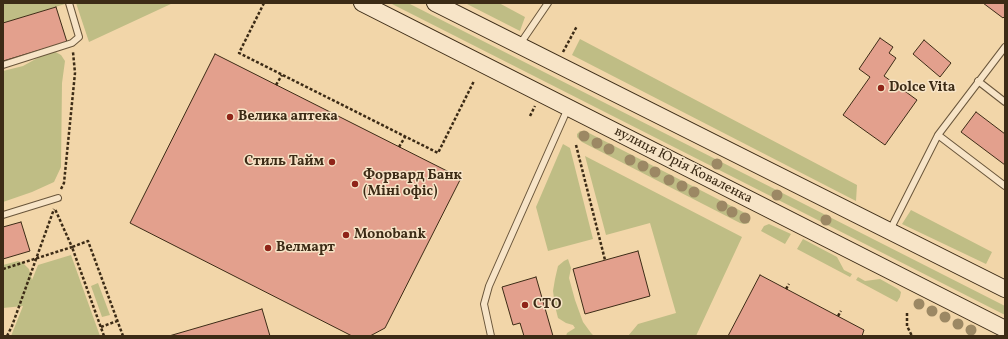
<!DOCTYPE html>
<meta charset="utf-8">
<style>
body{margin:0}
#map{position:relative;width:1008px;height:339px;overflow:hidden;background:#f2d6a9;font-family:Vollkorn,serif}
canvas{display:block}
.frame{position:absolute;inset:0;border:4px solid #3c2b16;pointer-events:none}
</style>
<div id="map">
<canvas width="1008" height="339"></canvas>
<div class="frame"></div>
</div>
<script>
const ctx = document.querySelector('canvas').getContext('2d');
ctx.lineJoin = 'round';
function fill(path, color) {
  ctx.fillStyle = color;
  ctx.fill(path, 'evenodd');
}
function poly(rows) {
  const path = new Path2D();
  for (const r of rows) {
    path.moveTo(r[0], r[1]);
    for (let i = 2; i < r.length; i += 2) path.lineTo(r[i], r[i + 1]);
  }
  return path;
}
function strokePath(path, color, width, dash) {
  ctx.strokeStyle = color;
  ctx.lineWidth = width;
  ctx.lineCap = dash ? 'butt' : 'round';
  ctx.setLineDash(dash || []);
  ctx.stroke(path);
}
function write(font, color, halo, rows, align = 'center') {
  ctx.font = font + ' Vollkorn,serif';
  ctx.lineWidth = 3;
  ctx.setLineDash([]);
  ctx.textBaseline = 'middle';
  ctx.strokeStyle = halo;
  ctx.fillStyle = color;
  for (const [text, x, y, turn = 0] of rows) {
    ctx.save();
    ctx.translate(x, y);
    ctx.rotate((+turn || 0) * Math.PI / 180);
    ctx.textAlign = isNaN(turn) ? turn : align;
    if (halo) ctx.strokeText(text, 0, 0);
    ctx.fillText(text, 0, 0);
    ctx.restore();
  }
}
fill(poly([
 [3,3,64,3,65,4,3,23],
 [76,3,173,3,89,42],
 [390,3,408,3,1005,306,1005,315],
 [465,3,499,3,525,17,520,31],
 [580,39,857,185,856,201,572,55],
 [52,50,61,55,65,61,62,83,61,167,54,182,32,192,3,202,3,71,23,66],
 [580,131,587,132,745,213,750,218,749,223,744,224,740,223,582,142,577,137,577,134],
 [563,144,570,148,593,239,548,251,536,207],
 [585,156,742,237,696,336,628,336,638,324,676,313,650,223,606,235],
 [911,210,992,252,986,264,902,224],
 [769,224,791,234,785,244,761,231,764,226],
 [803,239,837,257,844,270,852,274,850,277,797,249],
 [71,255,100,336,11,336,23,306,3,308,3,265,18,261,23,263,29,269,32,280,38,265],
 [568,259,571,268,569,278,575,300,583,322,591,333,594,336,566,336,567,333,575,328,573,325,566,323,558,318,555,306,553,291,555,279,558,266,564,261],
 [858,277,865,281,880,279,898,289,901,292,900,297,897,302,856,280],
 [98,283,110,315,102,317,91,286]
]), '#bfbd85');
const building = poly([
 [983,3,1005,3,1005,16,1003,18,983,3],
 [56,7,67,42,3,61,3,23,56,7],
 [880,38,893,47,889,53,896,58,884,76,917,100,885,145,843,115,870,77,859,69,880,38],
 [924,40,951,63,940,77,913,54,924,40],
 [215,54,461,178,385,328,370,336,352,336,130,223,215,54],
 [976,112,1005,134,1005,165,961,132,976,112],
 [21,222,30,251,3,259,3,227,21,222],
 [638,251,650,296,585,314,573,269,638,251],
 [760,275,864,330,862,336,728,336,760,275],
 [536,277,553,336,524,336,520,323,513,325,502,287,536,277],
 [262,309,270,336,169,336,262,309]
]);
fill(building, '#e3a08d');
strokePath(building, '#3c2b16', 1);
const service = poly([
 [520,44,548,3],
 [3,65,72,43,79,37,69,3],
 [978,81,1005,102],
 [938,135,1005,47],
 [3,215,58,198],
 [890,230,938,135,1005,186],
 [491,336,484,304,489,286,568,108]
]);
const secondary = poly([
 [362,3,1005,329],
 [435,3,1005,289]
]);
strokePath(service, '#6a563b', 8);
strokePath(secondary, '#3c2b16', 18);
strokePath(poly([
 [264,3,239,53,438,153,474,81],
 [563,52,577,26],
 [276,85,282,75],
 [530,116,535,106],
 [576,145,605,260],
 [399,147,405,137],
 [61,189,64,183,75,73,73,52],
 [3,269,72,247,55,209],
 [786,289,789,284],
 [907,313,907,326,912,336],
 [838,316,841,311],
 [101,327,117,321],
 [7,336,12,326,54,209],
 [104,336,72,247,88,241,123,336]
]), '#3c2b16', 2.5, [3, 2]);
strokePath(service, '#f7e4c7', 6);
strokePath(secondary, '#f7e4c7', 16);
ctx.fillStyle = '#9c8864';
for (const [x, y] of [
 [584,136],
 [597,143],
 [609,149],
 [630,160],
 [717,164],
 [643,166],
 [655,172],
 [669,180],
 [682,186],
 [694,192],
 [777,195],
 [722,206],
 [732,212],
 [745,218],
 [826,220],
 [919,304],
 [932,311],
 [945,317],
 [958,324],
 [971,330]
]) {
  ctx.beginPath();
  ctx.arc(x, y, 5.5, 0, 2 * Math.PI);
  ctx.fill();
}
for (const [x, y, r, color] of [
 [881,88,4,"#8f2418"],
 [230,117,4,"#8f2418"],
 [332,162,4,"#8f2418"],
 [355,184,4,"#8f2418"],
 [346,235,4,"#8f2418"],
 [268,248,4,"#8f2418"],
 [525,305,4,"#8f2418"]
]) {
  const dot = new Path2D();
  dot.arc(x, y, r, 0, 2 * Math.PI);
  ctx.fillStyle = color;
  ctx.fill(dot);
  strokePath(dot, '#f7e4c7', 1.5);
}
write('bold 14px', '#3c2b16', '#f7e4c7', [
 ["Dolce Vita",889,88],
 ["Велика аптека",238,117],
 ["Стиль Тайм",324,162,"right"],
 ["Форвард Банк",363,176],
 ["(Міні офіс)",363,192],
 ["Monobank",354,235],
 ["Велмарт",276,248],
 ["СТО",533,305]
], 'left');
write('14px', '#3c2b16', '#f7e4c7', [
 ["вулиця Юрія Коваленка",683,166,27]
]);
</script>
